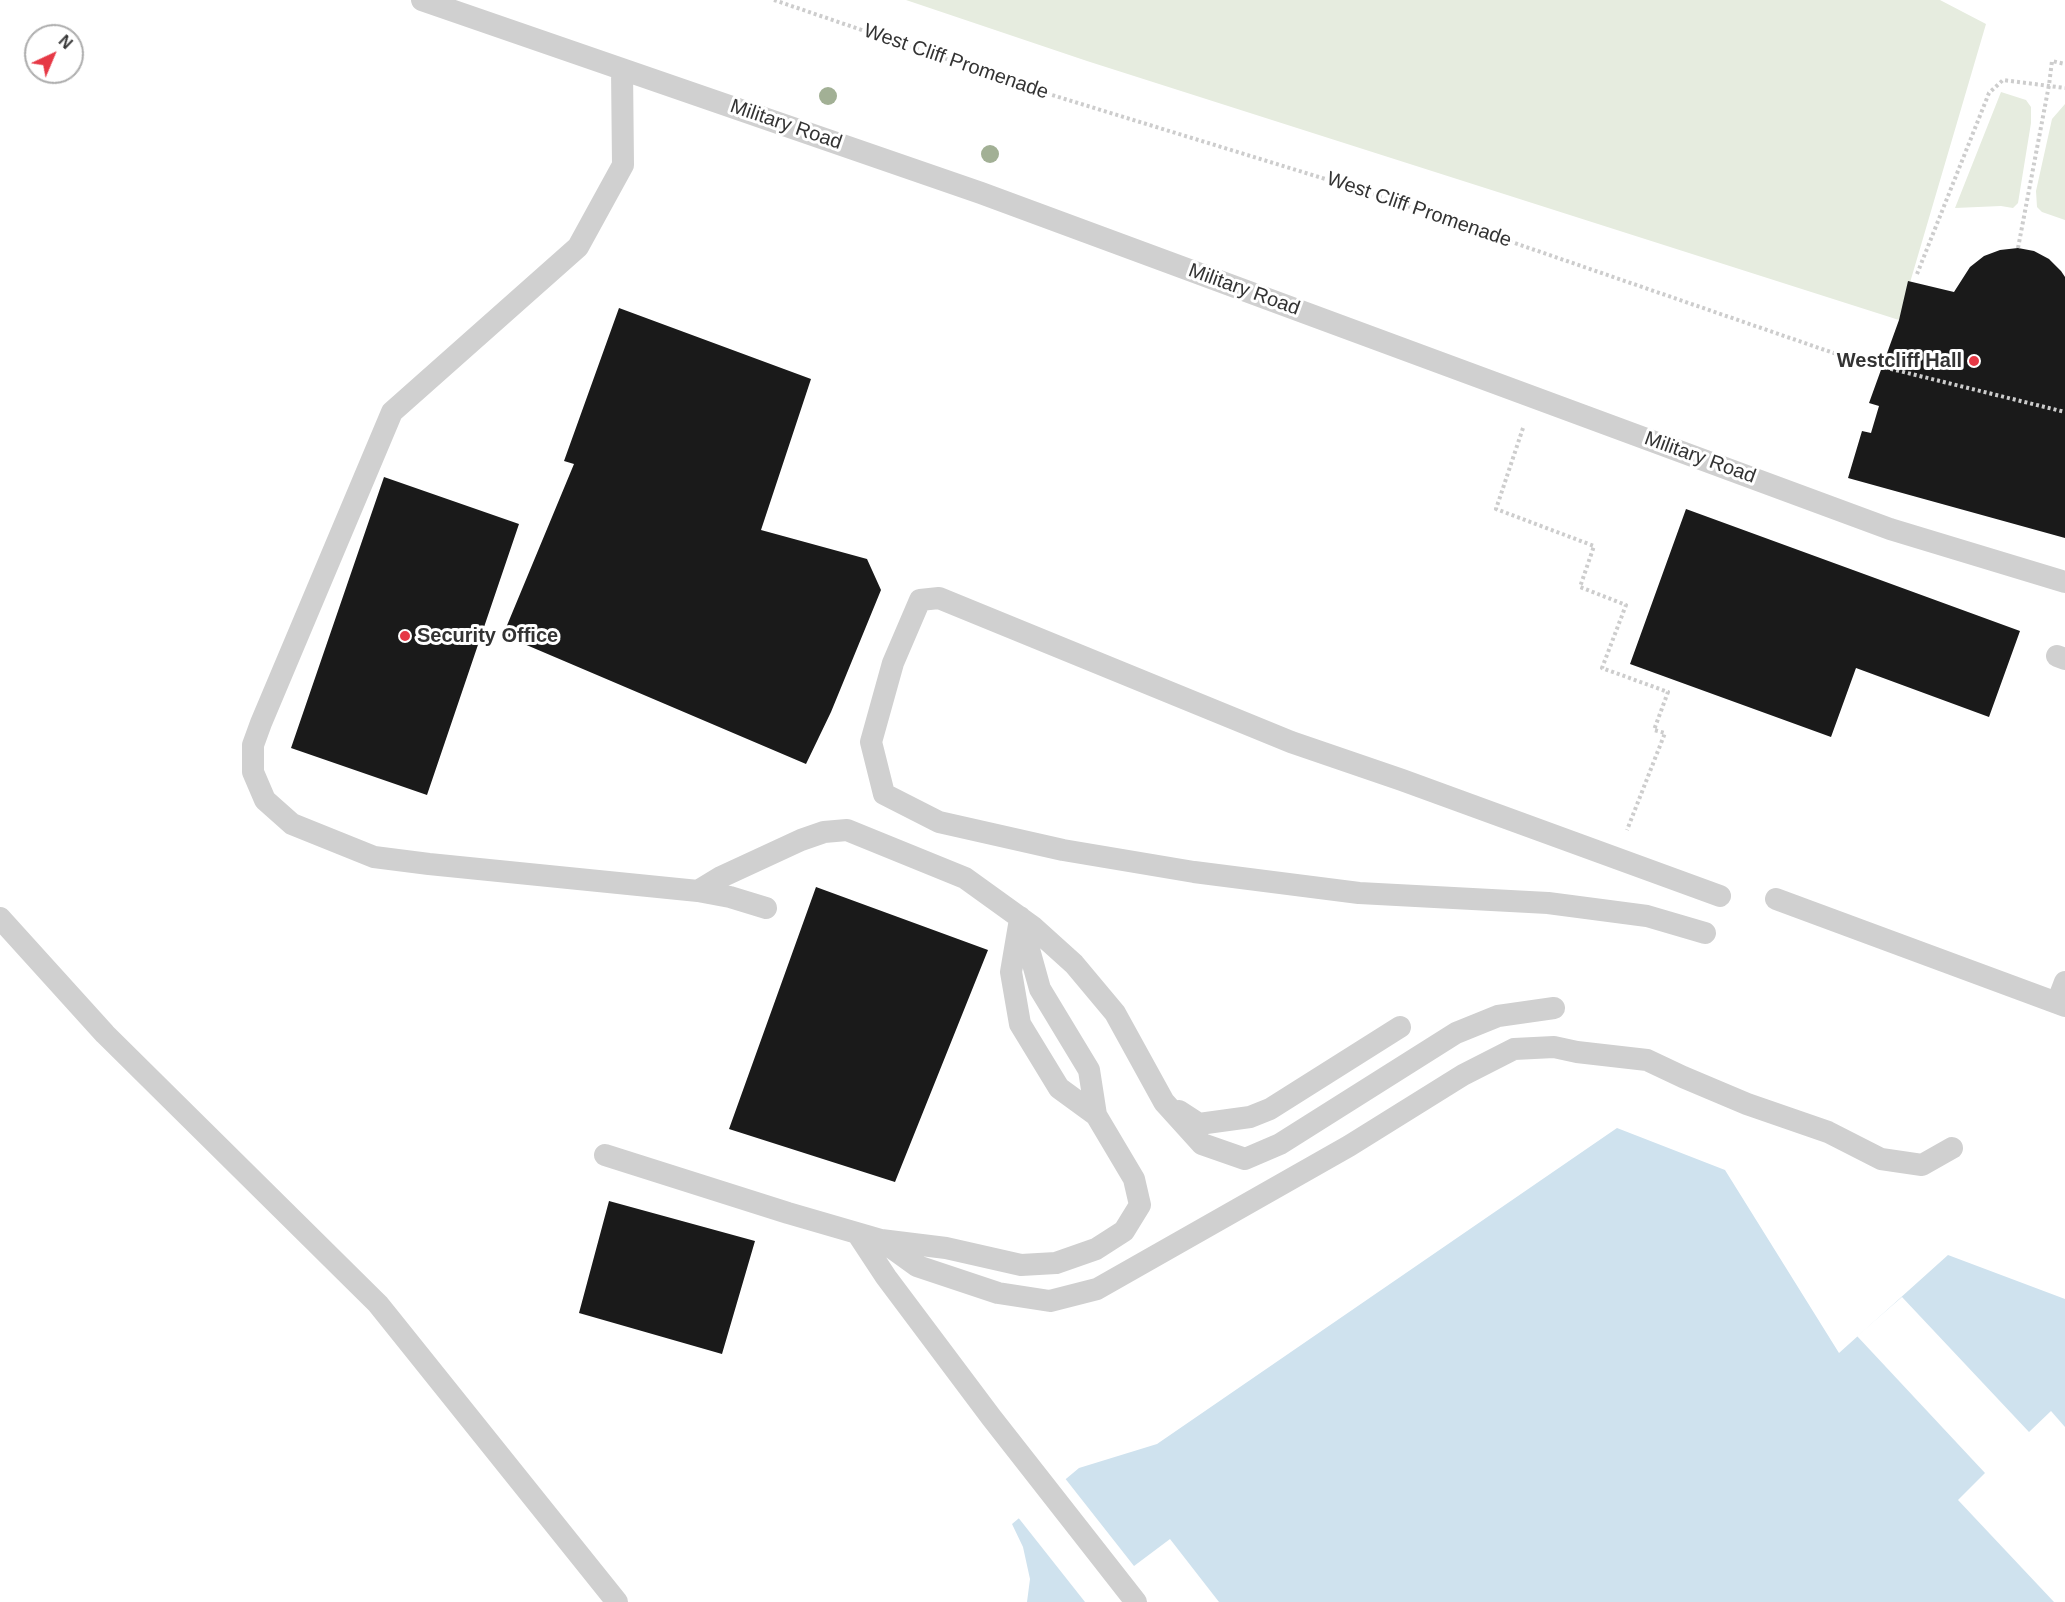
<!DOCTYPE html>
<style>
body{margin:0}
#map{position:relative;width:2065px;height:1602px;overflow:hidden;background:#fff;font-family:Arial,sans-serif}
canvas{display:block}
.north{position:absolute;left:24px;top:24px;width:60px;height:60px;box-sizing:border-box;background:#fff;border:2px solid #adadad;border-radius:50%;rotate:44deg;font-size:16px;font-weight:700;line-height:24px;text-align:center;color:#333}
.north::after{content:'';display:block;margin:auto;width:21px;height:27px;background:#e63946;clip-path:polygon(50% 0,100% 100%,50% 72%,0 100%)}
</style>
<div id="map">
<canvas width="2065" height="1602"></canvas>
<div class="north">N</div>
</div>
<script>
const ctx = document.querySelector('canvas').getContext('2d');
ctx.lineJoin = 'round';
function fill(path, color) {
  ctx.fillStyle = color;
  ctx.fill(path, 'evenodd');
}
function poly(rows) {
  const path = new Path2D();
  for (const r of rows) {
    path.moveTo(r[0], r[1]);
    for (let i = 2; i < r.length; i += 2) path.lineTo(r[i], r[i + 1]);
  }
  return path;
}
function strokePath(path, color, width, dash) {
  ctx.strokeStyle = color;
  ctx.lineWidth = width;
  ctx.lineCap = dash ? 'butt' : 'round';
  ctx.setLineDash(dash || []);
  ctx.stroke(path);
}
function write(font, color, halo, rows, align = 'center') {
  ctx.font = font + ' Arial,sans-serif';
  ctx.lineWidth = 6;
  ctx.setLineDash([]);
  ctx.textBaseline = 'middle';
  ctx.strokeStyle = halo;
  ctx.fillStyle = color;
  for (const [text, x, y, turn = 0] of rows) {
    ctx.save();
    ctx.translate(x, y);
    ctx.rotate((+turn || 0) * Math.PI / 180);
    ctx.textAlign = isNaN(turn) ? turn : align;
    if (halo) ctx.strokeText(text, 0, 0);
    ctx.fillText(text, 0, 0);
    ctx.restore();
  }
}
fill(poly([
 [906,0,1940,0,1986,24,1899,320,1087,61],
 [2001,92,2026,100,2031,107,2031,123,2018,203,2013,208,2001,206,1955,208],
 [2065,104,2065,220,2042,212,2037,207,2036,191,2052,119]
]), '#e6ecdf');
fill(poly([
 [1617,1128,1725,1170,1839,1353,1948,1255,2065,1299,2065,1602,1027,1602,1030,1579,1023,1547,1012,1524,1079,1468,1157,1444]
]), '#cfe2ee');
fill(poly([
 [1902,1297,2029,1432,2051,1411,2065,1427,2065,1602,2054,1602,1958,1500,1985,1473,1857,1336],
 [1064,1477,1134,1566,1170,1539,1219,1602,1085,1602,1017,1516]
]), '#fff');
fill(poly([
 [2018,248,2034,251,2049,259,2061,271,2065,277,2065,538,1848,478,1862,431,1871,433,1879,406,1869,403,1899,320,1908,281,1954,292,1970,267,1984,256,2000,250],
 [619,308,811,379,761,530,867,559,881,590,831,712,806,764,503,635,574,464,564,461],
 [384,477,519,524,427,795,291,748],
 [1686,509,2020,631,1989,717,1856,668,1831,737,1630,664],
 [816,887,988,950,895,1182,729,1129],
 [609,1201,755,1241,722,1354,579,1313]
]), '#1a1a1a');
strokePath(poly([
 [774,0,1052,95,1358,189,1851,359,2065,412],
 [2018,248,2049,85,2052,61,2065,64],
 [1917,274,1989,93,2003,80,2065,88],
 [1523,428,1496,509,1594,546,1580,587,1626,605,1602,668,1668,692,1654,730,1665,733,1627,830]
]), '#cdcdcd', 4, [3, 3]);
strokePath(poly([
 [422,0,981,193,1890,529,2065,582],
 [622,69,623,165,578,247,392,412,261,723,253,745,253,772,265,800,292,824,374,857,429,864,698,891,730,897,766,908],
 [2057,656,2065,659],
 [698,891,721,877,801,840,824,832,847,830,965,878,1033,927,1074,964,1115,1013,1164,1102,1202,1144,1245,1159,1280,1144,1456,1033,1498,1016,1554,1008],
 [1776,899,2065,1006],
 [0,918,105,1034,378,1304,617,1602],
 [1019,925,1011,972,1020,1024,1059,1088,1096,1115],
 [1705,933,1647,916,1548,903,1359,893,1194,872,1063,850,939,822,884,794,871,742,893,663,920,600,939,598,1291,742,1402,780,1720,896],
 [2057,1003,2065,982],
 [1179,1111,1199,1124,1250,1117,1270,1109,1400,1027],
 [605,1155,788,1213,881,1240,946,1248,1021,1265,1056,1263,1096,1249,1124,1231,1140,1205,1134,1179,1096,1115,1089,1070,1040,989,1020,917],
 [857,1233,886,1277,991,1417,1136,1602],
 [881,1240,917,1266,998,1293,1050,1301,1097,1289,1349,1146,1463,1075,1514,1049,1554,1047,1577,1052,1647,1060,1683,1077,1747,1104,1828,1132,1881,1159,1922,1165,1952,1148]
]), '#d0d0d0', 22);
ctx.fillStyle = '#a2b095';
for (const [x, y] of [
 [828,96],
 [990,154]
]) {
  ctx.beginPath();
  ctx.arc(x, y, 9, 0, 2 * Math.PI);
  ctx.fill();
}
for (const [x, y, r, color] of [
 [1974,361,6,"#e63946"],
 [405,636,6,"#e63946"]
]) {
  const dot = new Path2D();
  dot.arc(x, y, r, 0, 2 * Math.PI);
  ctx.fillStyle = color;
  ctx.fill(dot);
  strokePath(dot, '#fff', 2);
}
write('20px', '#333', '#fff', [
 ["West Cliff Promenade",956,62,19],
 ["Military Road",786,125,19],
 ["West Cliff Promenade",1419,210,19],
 ["Military Road",1244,290,20],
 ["Military Road",1700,458,20]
]);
write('bold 20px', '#333', '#fff', [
 ["Westcliff Hall",1962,361],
 ["Security Office",417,636,"left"]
], 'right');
</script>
